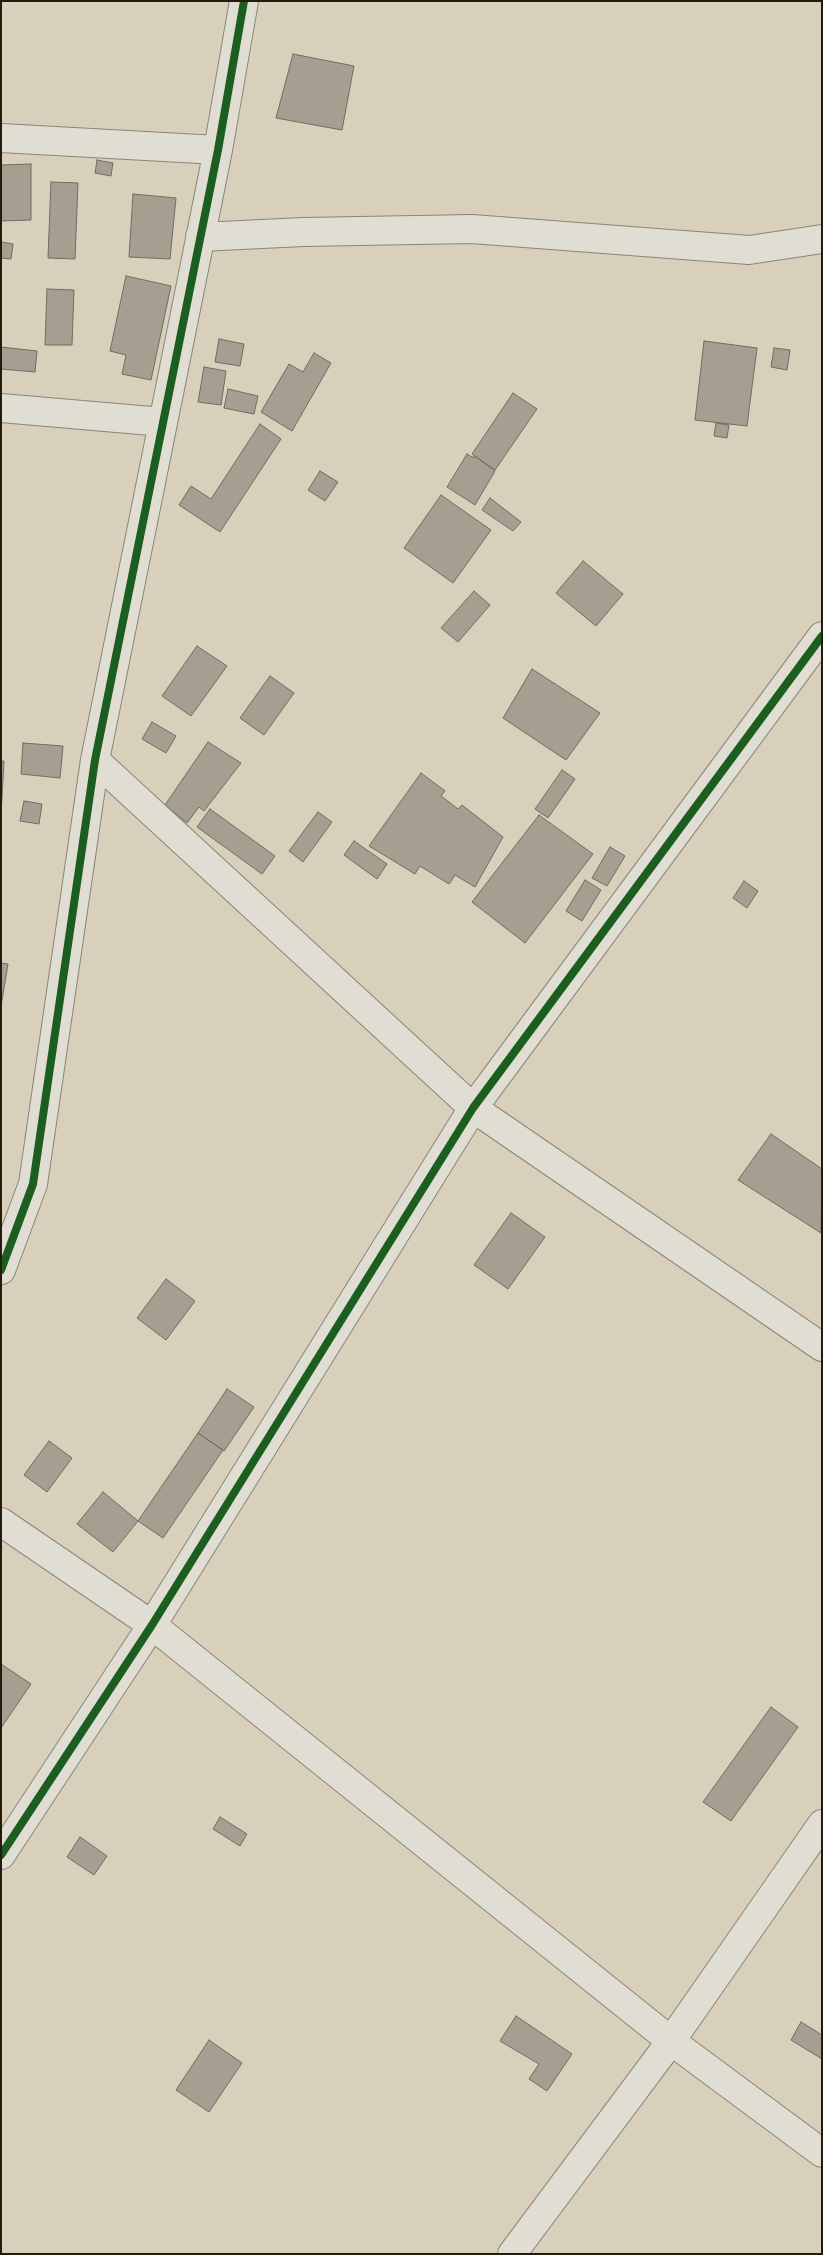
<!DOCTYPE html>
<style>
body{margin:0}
#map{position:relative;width:823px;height:2255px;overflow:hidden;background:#d8d0bb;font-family:"Old Standard TT",serif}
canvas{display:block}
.frame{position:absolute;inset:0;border:2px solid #251a0d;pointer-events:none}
</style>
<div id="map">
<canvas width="823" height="2255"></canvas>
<div class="frame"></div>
</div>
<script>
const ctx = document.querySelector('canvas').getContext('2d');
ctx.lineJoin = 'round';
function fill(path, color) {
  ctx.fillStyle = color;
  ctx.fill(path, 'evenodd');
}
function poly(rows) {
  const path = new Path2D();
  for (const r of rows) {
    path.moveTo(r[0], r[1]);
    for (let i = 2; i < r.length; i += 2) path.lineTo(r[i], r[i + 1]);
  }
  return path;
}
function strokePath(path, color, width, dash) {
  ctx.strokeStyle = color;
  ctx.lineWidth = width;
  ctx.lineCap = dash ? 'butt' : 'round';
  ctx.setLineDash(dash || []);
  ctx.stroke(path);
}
const building = poly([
 [293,54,354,66,342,130,276,118,293,54],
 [97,160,113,163,111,176,95,173,97,160],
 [31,164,31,220,1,221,1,165,31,164],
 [51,182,78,183,75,259,48,258,51,182],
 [133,194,176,198,170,259,129,257,133,194],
 [1,242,13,244,11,259,1,258,1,242],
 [126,276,171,286,151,380,122,374,126,355,110,351,126,276],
 [47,289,74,290,72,345,45,345,47,289],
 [219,339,244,344,240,366,215,362,219,339],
 [704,341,757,348,747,426,695,420,704,341],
 [1,347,37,351,35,372,1,369,1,347],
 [774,348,790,350,787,370,771,367,774,348],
 [314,353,331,363,292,431,261,412,289,364,303,372,314,353],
 [204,367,226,371,221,405,198,402,204,367],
 [228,389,258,396,254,414,224,408,228,389],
 [513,393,537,409,495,470,472,454,513,393],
 [716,423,729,425,727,438,714,436,716,423],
 [260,424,281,439,220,532,179,505,191,486,211,499,260,424],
 [467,454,472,457,476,457,495,471,475,505,447,487,467,454],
 [320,471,338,482,325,501,308,490,320,471],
 [441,495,491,530,453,583,404,548,441,495],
 [490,498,521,522,513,531,482,510,490,498],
 [583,561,623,594,596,626,556,593,583,561],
 [474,591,490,605,458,642,441,628,474,591],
 [197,646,227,666,191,716,162,696,197,646],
 [532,669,600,713,566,760,503,718,532,669],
 [270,676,294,693,264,735,240,718,270,676],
 [152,722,176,736,166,753,142,739,152,722],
 [208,742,241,763,204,811,199,807,187,823,165,805,208,742],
 [23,743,63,746,60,778,21,774,23,743],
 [1,761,4,761,1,815,1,761],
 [562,770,575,779,548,818,535,809,562,770],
 [421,773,445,791,441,796,458,809,462,805,503,837,475,887,455,875,449,884,420,866,415,874,369,846,421,773],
 [24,801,42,804,39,824,20,821,24,801],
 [210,809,275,856,262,874,197,827,210,809],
 [318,812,332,822,303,862,289,851,318,812],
 [539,815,593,854,525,943,472,902,539,815],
 [354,841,387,864,377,879,344,855,354,841],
 [610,847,625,856,607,886,592,878,610,847],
 [585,880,601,890,582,921,566,911,585,880],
 [744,881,758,891,747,908,733,898,744,881],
 [1,963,8,964,1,1006,1,963],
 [771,1134,822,1169,821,1233,738,1180,771,1134],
 [511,1213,545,1237,508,1289,474,1265,511,1213],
 [166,1279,195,1301,166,1340,137,1318,166,1279],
 [227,1389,254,1407,224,1451,198,1433,227,1389],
 [198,1433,223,1450,163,1538,138,1521,198,1433],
 [49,1441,72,1458,47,1492,24,1475,49,1441],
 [103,1492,138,1521,113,1552,77,1524,103,1492],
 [1,1664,31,1684,1,1728,1,1664],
 [771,1707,798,1727,731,1821,703,1802,771,1707],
 [220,1817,247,1834,240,1846,213,1829,220,1817],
 [80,1837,107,1856,94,1875,67,1857,80,1837],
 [516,2016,572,2054,547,2091,529,2079,539,2064,500,2041,516,2016],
 [801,2022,822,2035,822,2059,791,2040,801,2022],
 [209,2040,242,2063,209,2112,176,2090,209,2040]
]);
fill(building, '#a59f91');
strokePath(building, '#716b60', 1);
const minor = poly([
 [1,138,218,150],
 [200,237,303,232,472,229,749,250,822,239],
 [1,408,163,422],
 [95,760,473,1108,822,1347],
 [1,1270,33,1184,95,760,218,150,244,1],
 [1,1522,152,1625,671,2041,822,2153],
 [1,1855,152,1625,473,1108,822,636],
 [512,2254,671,2041,822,1824]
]);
strokePath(minor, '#8a8577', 30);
strokePath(minor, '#e0ddd2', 28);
strokePath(poly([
 [1,1270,33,1184,95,760,218,150,244,1],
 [1,1855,152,1625,473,1108,822,636]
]), '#1b5e20', 8);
</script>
